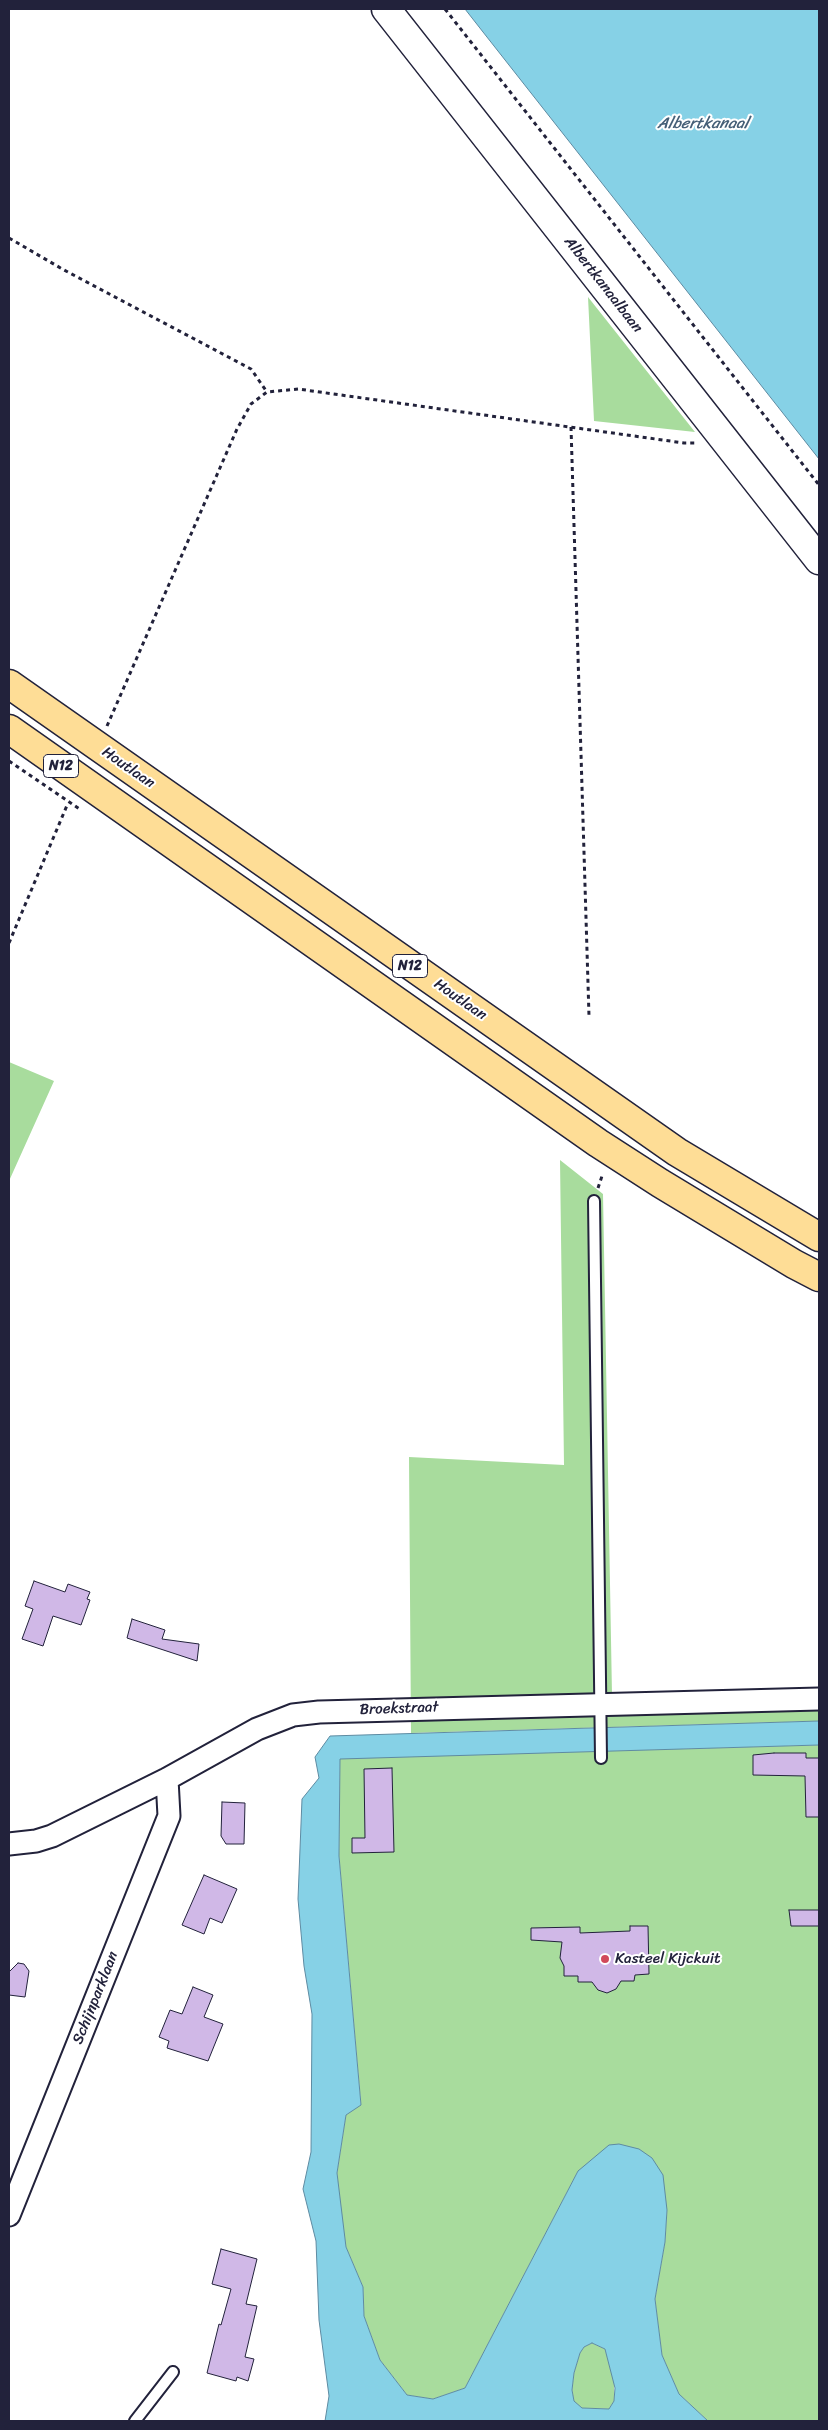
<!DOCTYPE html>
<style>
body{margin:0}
#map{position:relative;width:828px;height:2430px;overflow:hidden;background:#fff;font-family:Sriracha,sans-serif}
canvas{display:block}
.frame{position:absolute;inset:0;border:10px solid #22223b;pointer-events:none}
</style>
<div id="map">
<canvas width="828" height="2430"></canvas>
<div class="frame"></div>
</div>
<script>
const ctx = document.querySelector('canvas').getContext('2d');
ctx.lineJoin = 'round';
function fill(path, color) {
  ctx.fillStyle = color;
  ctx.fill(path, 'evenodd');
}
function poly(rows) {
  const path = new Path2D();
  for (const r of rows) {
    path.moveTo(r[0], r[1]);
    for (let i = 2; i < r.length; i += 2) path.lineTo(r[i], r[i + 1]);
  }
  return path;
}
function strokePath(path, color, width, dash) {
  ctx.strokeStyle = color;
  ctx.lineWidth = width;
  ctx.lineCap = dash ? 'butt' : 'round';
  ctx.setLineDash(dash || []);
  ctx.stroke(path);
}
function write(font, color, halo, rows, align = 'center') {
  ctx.font = font + ' Sriracha,sans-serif';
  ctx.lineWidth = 4;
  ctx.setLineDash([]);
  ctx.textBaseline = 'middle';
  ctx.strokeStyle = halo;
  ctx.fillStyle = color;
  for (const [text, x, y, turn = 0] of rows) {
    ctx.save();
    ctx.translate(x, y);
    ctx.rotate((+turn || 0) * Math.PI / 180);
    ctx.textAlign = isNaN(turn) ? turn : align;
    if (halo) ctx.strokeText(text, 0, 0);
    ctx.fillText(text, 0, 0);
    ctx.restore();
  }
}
fill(poly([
 [588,297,695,432,594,421],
 [9,1062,54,1081,9,1181],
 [560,1160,603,1194,612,1695,819,1689,819,1721,411,1733,409,1457,564,1465],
 [819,1745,819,2421,708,2421,679,2394,662,2355,655,2299,665,2242,667,2210,578,2171,465,2388,433,2399,407,2395,380,2360,364,2316,363,2287,346,2247,342,2225,337,2173,346,2115,361,2104,339,1856,340,1758],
 [592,2343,605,2349,614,2380,614,2401,609,2409,582,2408,574,2402,572,2390,574,2373,580,2353,584,2347]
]), '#a8dc9d');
const water = poly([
 [465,9,819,9,819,459,483,32,465,9],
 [819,1721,819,1745,340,1759,339,1856,361,2105,346,2115,337,2173,346,2247,363,2287,364,2316,380,2360,407,2395,433,2399,465,2388,578,2171,609,2145,619,2144,639,2149,652,2158,663,2175,667,2210,665,2242,655,2299,662,2355,679,2394,708,2421,325,2421,329,2396,319,2320,316,2241,303,2189,311,2152,312,2014,304,1966,298,1899,302,1799,319,1778,315,1757,330,1736,819,1721],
 [592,2343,605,2349,606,2353,615,2388,614,2401,609,2409,582,2408,574,2401,572,2390,574,2373,580,2353,584,2347,592,2343]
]);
fill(water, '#86d1e6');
strokePath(water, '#5e8ba2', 1);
const building = poly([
 [34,1581,65,1592,68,1584,90,1592,87,1599,90,1600,81,1625,53,1616,43,1646,22,1639,33,1609,25,1606,34,1581],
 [132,1619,165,1630,162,1639,199,1644,197,1661,127,1638,132,1619],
 [774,1753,806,1753,806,1758,819,1758,819,1817,806,1817,805,1776,753,1775,753,1755,774,1753],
 [392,1768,394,1852,352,1853,352,1838,365,1838,364,1769,392,1768],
 [222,1802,245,1803,244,1844,226,1844,221,1836,222,1802],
 [204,1875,237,1889,222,1923,210,1918,204,1934,182,1925,204,1875],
 [789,1910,819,1910,819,1926,791,1926,789,1910],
 [630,1926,648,1926,649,1974,635,1975,634,1981,621,1981,616,1989,607,1993,598,1990,592,1982,578,1982,578,1976,564,1976,564,1966,560,1958,562,1942,531,1940,531,1928,580,1927,580,1933,630,1931,630,1926],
 [18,1963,24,1964,29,1971,25,1997,9,1995,9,1972,18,1963],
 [193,1987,213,1995,204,2017,223,2024,208,2061,167,2048,169,2041,159,2037,170,2010,182,2014,193,1987],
 [221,2249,257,2259,246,2304,257,2306,245,2357,254,2359,248,2381,237,2377,236,2381,207,2373,219,2324,221,2325,231,2289,212,2284,221,2249]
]);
fill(building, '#d0b8e7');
strokePath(building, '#22223b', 1);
const lane = poly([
 [594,1201,601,1758],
 [135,2421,173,2372]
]);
const street = poly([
 [9,1844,36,1841,52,1836,167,1779,257,1729,293,1715,319,1712,819,1699],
 [9,2215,169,1816,167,1779]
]);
const secondary = poly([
 [386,9,819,560]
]);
const primary = poly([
 [9,684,677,1152,819,1237],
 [9,729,598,1143,660,1183,794,1264,819,1277]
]);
strokePath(lane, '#22223b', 14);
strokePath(street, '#22223b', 25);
strokePath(secondary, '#22223b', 31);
strokePath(primary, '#22223b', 31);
strokePath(poly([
 [445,9,819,485],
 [9,238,64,270,251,369,267,392],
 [571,427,589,1016],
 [107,726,237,429,251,404,267,392,298,389,684,443,698,443],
 [9,761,81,810],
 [9,943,68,803],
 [598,1188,603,1173]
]), '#22223b', 3, [4, 4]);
strokePath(lane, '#fff', 10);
strokePath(street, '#fff', 21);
strokePath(secondary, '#fff', 28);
strokePath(primary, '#fedd96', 28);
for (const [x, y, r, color] of [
 [605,1959,5,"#d1495b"]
]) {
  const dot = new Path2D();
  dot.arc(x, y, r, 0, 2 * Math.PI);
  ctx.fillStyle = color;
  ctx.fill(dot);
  strokePath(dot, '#fff', 2);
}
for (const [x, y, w] of [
 [61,766,35],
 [410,966,35]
]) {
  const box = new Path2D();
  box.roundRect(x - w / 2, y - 11.5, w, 23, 4);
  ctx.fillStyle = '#fff';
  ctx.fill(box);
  strokePath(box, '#22223b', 1);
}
write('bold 14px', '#22223b', null, [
 ["N12",61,766],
 ["N12",410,966]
]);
write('15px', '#22223b', '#fff', [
 ["Albertkanaalbaan",603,285,52],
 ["Houtlaan",128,768,35],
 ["Houtlaan",460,1000,35],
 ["Broekstraat",399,1709,-2],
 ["Schijnparklaan",96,1998,-68]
]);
write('15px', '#22223b', '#fff', [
 ["Kasteel Kijckuit",615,1959]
], 'left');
write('italic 16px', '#455f77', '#fff', [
 ["Albertkanaal",703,124]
]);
</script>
